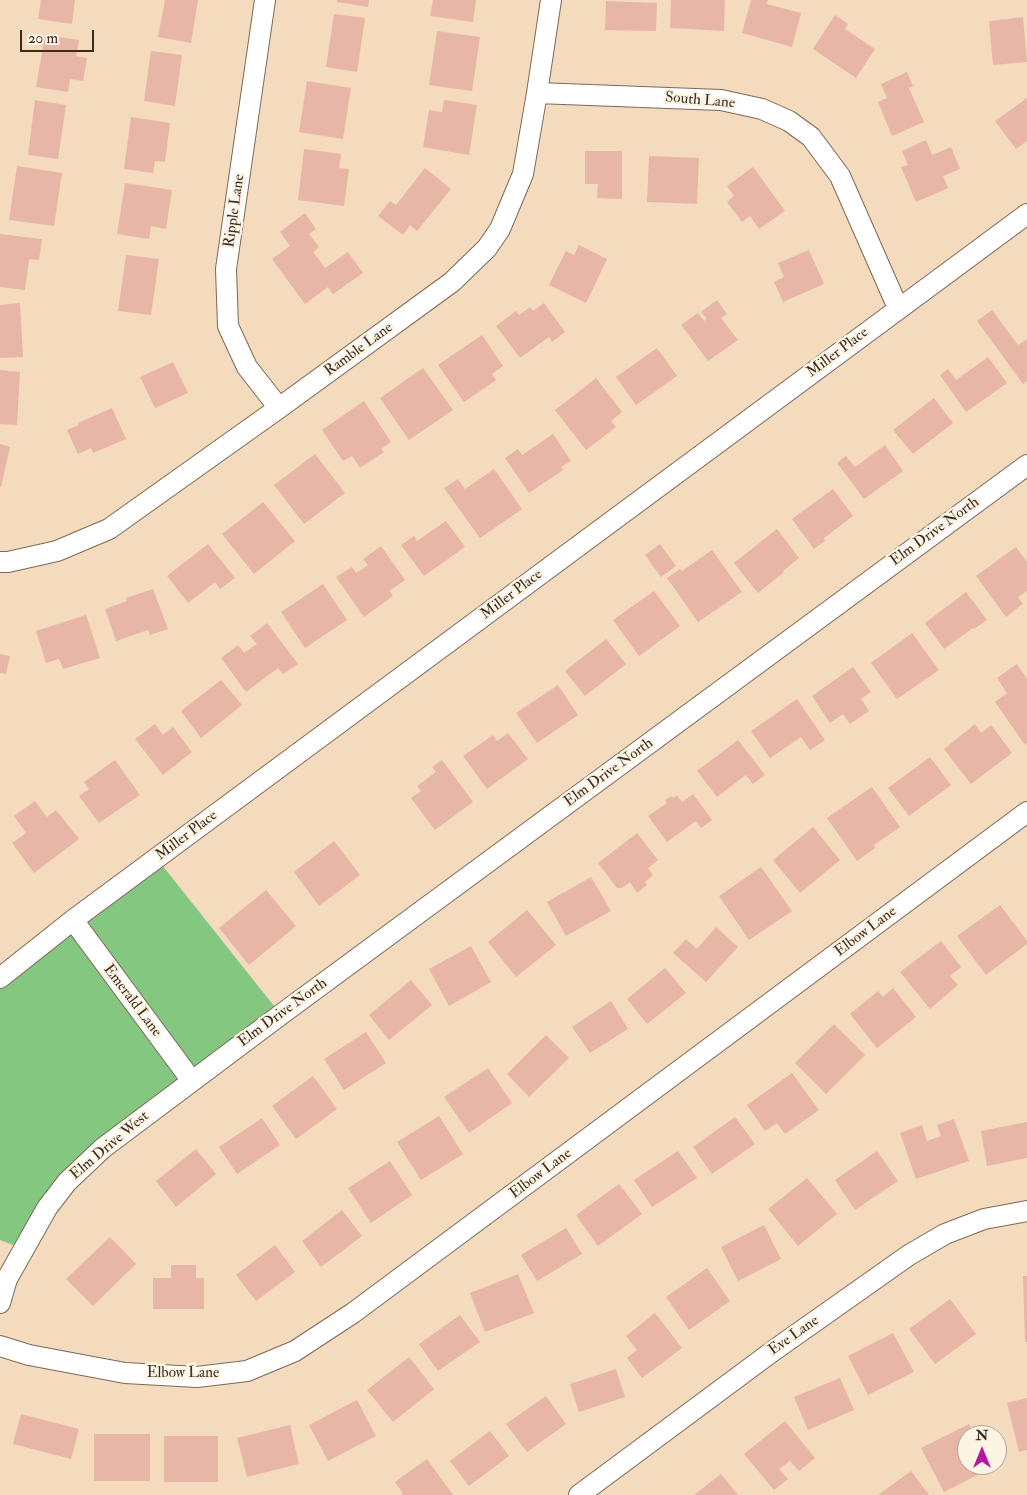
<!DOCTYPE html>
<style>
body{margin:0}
#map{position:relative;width:1027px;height:1495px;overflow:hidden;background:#f4dbbe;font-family:"IM FELL Double Pica",serif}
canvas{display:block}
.north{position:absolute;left:957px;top:1425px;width:50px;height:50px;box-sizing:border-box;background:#fcf5e5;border:1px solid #afa495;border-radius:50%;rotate:0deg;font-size:14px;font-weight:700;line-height:20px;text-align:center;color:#3b2a1e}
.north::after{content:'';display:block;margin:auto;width:18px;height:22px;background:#b5179e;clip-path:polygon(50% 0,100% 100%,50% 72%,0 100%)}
.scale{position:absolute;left:20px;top:30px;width:74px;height:22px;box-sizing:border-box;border:2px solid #3b2a1e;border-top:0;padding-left:6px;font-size:15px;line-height:18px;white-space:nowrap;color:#3b2a1e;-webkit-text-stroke:4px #fcf5e5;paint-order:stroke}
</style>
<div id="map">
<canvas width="1027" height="1495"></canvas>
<div class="north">N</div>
<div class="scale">20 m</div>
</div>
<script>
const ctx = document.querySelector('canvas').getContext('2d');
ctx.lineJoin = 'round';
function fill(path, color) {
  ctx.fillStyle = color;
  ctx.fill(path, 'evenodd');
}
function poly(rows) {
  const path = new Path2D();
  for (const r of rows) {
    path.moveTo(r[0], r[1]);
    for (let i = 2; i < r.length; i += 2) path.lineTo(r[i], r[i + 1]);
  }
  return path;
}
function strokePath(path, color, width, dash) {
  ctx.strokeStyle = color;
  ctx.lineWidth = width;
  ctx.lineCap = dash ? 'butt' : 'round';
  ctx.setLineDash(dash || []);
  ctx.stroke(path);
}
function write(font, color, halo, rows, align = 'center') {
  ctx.font = font + ' "IM FELL Double Pica",serif';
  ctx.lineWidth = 5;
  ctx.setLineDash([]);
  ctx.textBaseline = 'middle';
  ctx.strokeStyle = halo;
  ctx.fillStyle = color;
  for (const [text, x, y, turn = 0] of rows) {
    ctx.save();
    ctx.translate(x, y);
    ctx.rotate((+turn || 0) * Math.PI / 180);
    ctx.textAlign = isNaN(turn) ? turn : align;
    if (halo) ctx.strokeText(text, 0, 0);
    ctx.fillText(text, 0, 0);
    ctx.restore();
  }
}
fill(poly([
 [158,860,282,1016,64,1179,21,1248,0,1240,0,982]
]), '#84c780');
fill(poly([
 [41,0,75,0,72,24,38,19],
 [165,0,198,0,191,43,158,37],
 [337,0,369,0,368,7,337,2],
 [433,0,476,0,473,22,430,16],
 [671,0,725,0,724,31,670,28],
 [751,0,768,0,767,4,801,13,792,47,742,33],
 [606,1,657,3,656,31,605,30],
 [334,14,365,18,357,72,326,67],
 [835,15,848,24,845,29,875,49,856,78,813,49],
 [1023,17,1027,62,993,65,989,21],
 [437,31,480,37,472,91,429,85],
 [45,35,79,40,76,56,87,58,83,81,70,79,68,92,36,87],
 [151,51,182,55,175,106,144,101],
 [907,72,913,86,909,88,924,122,892,136,878,102,887,98,881,84],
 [307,81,351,88,343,139,299,132],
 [1027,98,1027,141,1016,149,995,121],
 [35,100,66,105,58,159,28,155],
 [444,100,477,105,469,155,423,147,429,110,442,112],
 [131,117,170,123,165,162,155,161,153,173,124,169],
 [926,140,932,155,951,147,960,169,943,176,948,188,916,202,901,167,908,165,902,151],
 [304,149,341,154,339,168,349,169,344,206,298,200],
 [585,151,622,151,622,199,597,198,598,184,585,184],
 [649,156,699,158,697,204,647,202],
 [17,166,62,173,54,226,9,220],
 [753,167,785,211,759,229,750,216,742,222,727,202,734,196,727,186],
 [425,168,451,189,417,231,410,225,403,235,378,216,390,201,396,205],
 [125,183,172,190,166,229,151,226,149,239,117,234],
 [305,213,316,229,309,234,319,247,313,252,325,268,348,252,363,273,333,294,328,287,305,304,272,259,290,246,280,232],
 [0,234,42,239,39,260,29,259,25,290,0,287],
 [579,245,607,259,586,303,549,285,566,251,574,255],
 [809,250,824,284,783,302,774,282,784,277,778,263],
 [126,255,159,259,151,315,118,311],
 [717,300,727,314,721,318,738,340,708,361,681,325,698,313,704,321,707,319,701,312],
 [20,303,23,357,0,358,0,305],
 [544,303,565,332,552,342,549,337,520,358,496,326,516,311,519,315,530,307,533,311],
 [992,310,1018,345,1027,339,1027,381,1023,384,977,321],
 [482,335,503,366,492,374,496,380,464,402,438,365],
 [657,348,677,376,636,405,616,377],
 [988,357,1007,383,966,412,940,375,948,369,956,380],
 [173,362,188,393,155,408,140,377],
 [423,368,453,410,409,440,380,398],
 [0,370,20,372,17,425,0,424],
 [596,378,622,412,611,421,616,427,586,450,555,410],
 [934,398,953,423,913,454,893,430],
 [364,401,391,442,381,449,384,452,360,468,352,456,343,461,322,430],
 [112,408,126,439,93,453,91,448,78,454,67,430,79,425,78,423],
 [553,434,571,461,561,467,563,470,529,493,505,458,518,449,522,455],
 [0,444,10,447,1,487,0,487],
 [885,445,903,471,864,499,837,463,846,456,855,467],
 [315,454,345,493,304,524,274,485],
 [494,469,522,509,480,538,444,488,458,479,465,489],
 [833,489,853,516,824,538,825,541,814,549,792,519],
 [263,502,295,541,254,574,222,534],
 [446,521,465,547,424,576,401,545,414,536,417,541],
 [777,529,799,558,783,571,784,572,758,593,734,563],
 [208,544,235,578,220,589,215,582,188,603,167,576],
 [660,544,676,566,661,577,645,555],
 [381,546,405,580,389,591,393,596,364,617,336,577,352,567,356,573,368,565,363,559],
 [1016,547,1027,562,1027,591,1018,597,1023,604,1006,617,976,576],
 [712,550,742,592,698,622,667,578,680,569,682,571],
 [323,584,347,620,305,648,281,612],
 [153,589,168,629,150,635,148,630,116,641,105,609,127,601,126,598],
 [654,591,680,626,639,656,613,620],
 [966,592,987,620,974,629,973,628,944,649,925,623],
 [86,615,100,658,63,669,59,659,46,663,36,631],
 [267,623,298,664,283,674,278,668,246,692,221,658,238,645,244,653,257,644,250,636],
 [912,633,939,670,897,699,871,663],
 [606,639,626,664,585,696,565,671],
 [0,654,10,656,6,674,0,673],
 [1017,664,1027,679,1027,743,1025,745,995,702,1007,693,997,678],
 [853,667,871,692,861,699,869,711,850,724,843,714,830,723,812,696],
 [221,680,242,705,201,738,181,711],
 [558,685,578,715,537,743,516,713],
 [797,699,825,740,810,750,801,737,770,758,751,731],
 [155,724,163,735,173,727,192,752,163,775,135,739],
 [975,724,981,733,991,725,1012,753,971,784,944,749],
 [508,733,528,759,487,789,463,756,493,735,497,741],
 [738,740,765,775,753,784,746,775,717,797,697,771],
 [930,757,951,785,909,816,888,788],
 [115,760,140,795,99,823,79,796,89,789,84,782],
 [442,760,473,802,435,830,411,798,421,791,417,786,436,772,432,767],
 [872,787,900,827,874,845,875,848,857,861,827,818],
 [693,794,712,820,701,828,696,821,667,842,648,816,667,803,665,800,672,796,673,798,677,795,682,802],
 [35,801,47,817,56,810,79,839,34,873,12,843,26,833,14,816],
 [813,827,840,860,800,893,773,860],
 [637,833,658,860,648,868,653,875,645,882,647,885,637,893,630,882,622,888,617,888,598,863],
 [334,841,360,875,319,906,294,872],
 [761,867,792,911,749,940,719,896],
 [591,877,611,911,566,936,547,902],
 [266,890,296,926,249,965,219,928],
 [1000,905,1027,941,1027,944,986,975,957,936],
 [527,910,556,945,516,977,488,942],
 [716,927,738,947,706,982,673,953,686,939,697,949],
 [941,941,961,967,950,976,958,985,930,1009,900,972],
 [471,946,491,982,449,1006,429,969],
 [665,968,686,993,647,1024,627,999],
 [411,980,432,1005,389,1040,369,1015],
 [893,988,916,1017,877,1048,850,1014,878,991,883,997],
 [611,1001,628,1029,590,1053,572,1027],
 [834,1024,865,1055,826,1094,795,1063],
 [366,1032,386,1063,344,1090,324,1059],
 [546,1035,569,1058,529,1097,507,1074],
 [488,1068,512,1103,469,1133,444,1097],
 [792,1073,819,1110,785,1134,777,1123,765,1131,747,1105],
 [313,1076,337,1109,296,1139,272,1106],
 [439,1116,463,1154,421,1180,397,1142],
 [735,1117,755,1144,712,1174,693,1147],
 [262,1118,280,1145,237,1174,219,1147],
 [954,1119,969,1161,916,1179,900,1133,922,1125,927,1141,941,1136,937,1125],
 [1027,1122,1027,1158,987,1166,981,1131],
 [196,1149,216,1174,176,1207,156,1181],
 [678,1151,697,1178,652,1207,634,1180],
 [877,1151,898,1181,855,1210,835,1180],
 [390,1161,412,1195,371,1223,348,1188],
 [807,1178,837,1214,798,1246,768,1209],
 [619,1184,642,1214,598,1246,576,1215],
 [342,1210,362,1236,321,1267,302,1241],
 [764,1225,781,1259,738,1281,721,1247],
 [566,1228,582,1254,537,1281,521,1255],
 [110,1237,136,1264,93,1306,66,1279],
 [275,1245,295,1272,256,1301,236,1275],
 [171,1265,196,1265,196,1278,204,1278,204,1309,153,1309,153,1278,171,1278],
 [707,1268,730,1301,689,1330,666,1297],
 [518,1274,534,1313,485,1332,470,1293],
 [1023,1276,1027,1276,1027,1342,1025,1342],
 [950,1299,976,1334,935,1364,909,1329],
 [655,1313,682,1348,642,1378,627,1358,637,1350,626,1336],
 [460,1315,480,1342,438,1371,419,1344],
 [893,1333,914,1372,868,1395,848,1356],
 [409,1357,434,1389,393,1422,367,1390],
 [616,1369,625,1397,579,1412,570,1384],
 [840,1378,854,1410,808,1430,794,1397],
 [546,1396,566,1424,527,1452,506,1424],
 [1027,1398,1027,1450,1019,1452,1007,1403],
 [357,1400,376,1436,328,1461,309,1425],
 [21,1414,79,1429,71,1459,13,1444],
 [785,1421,815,1458,799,1471,790,1461,779,1469,788,1479,774,1490,744,1454],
 [969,1424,974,1435,967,1435,967,1465,989,1465,991,1468,944,1492,921,1448],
 [290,1425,299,1464,247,1477,237,1438],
 [490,1431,509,1456,469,1486,450,1461],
 [94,1434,150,1434,150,1481,94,1481],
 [164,1436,218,1436,218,1482,164,1482],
 [427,1459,453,1495,401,1495,403,1493,395,1482],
 [911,1471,929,1495,878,1495],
 [721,1474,738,1495,694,1495]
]), '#e7b6a7');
const street = poly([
 [265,0,226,269,228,326,247,367,279,408],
 [537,93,721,100,762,109,789,121,811,137,840,176,898,308],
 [0,562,8,562,57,551,109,529,279,408,452,282,487,248,500,229,523,174,537,93,551,0],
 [73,920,192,1081],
 [0,978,73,920,1027,214],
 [0,1303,7,1279,47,1208,67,1182,103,1148,283,1013,1027,465],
 [0,1346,29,1355,125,1373,197,1377,247,1371,295,1351,353,1313,1027,812],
 [579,1495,773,1351,909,1255,945,1234,984,1219,1027,1211]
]);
strokePath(street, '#7c6856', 22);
strokePath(street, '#fff', 20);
write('15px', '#3b2a1e', '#fcf5e5', [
 ["South Lane",700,101,5],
 ["Ripple Lane",235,211,-82],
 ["Ramble Lane",359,350,-36],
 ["Miller Place",838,353,-37],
 ["Elm Drive North",935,532,-36],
 ["Miller Place",512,595,-37],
 ["Elm Drive North",609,773,-36],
 ["Miller Place",187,836,-37],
 ["Elbow Lane",866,932,-37],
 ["Emerald Lane",132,1001,53],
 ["Elm Drive North",283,1013,-36],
 ["Elm Drive West",110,1146,-40],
 ["Elbow Lane",541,1174,-37],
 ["Eve Lane",794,1336,-35],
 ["Elbow Lane",183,1374]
]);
</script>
